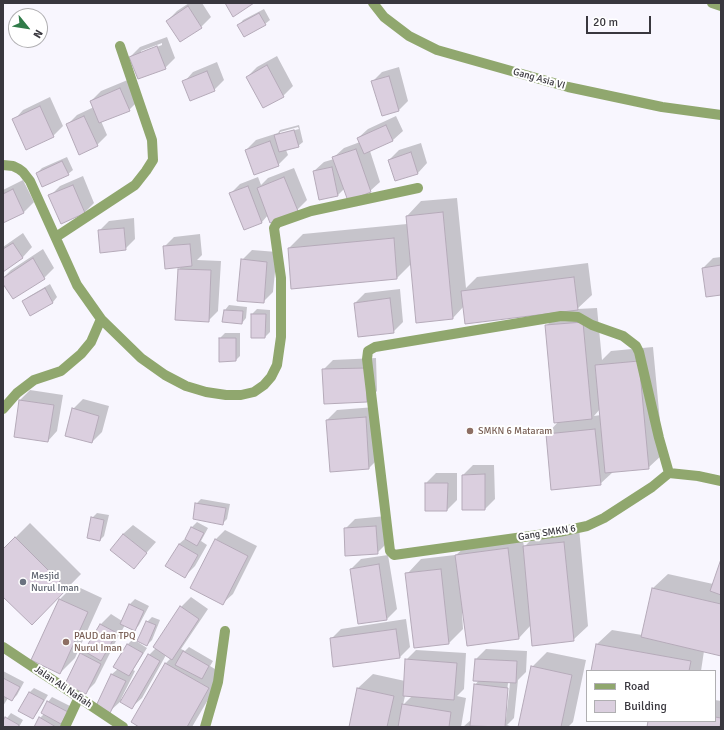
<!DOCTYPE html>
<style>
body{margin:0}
#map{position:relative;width:724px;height:730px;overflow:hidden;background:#f8f6fe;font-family:Signika,sans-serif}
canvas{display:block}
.frame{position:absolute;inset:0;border:4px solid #39373e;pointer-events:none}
.legend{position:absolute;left:586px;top:670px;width:130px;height:52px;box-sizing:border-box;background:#fff;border:1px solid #b0afb2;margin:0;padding:5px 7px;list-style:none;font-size:12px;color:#39373e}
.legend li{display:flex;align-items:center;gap:8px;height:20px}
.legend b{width:20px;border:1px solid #b0afb2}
.north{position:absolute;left:8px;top:8px;width:40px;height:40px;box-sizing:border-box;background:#fff;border:1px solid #b0afb2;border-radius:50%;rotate:120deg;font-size:11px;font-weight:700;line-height:16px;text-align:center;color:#39373e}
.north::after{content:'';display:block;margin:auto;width:14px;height:18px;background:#307b49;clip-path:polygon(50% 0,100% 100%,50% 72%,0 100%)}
.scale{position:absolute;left:586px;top:16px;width:65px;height:18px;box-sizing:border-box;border:2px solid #39373e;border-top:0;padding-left:5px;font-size:12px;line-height:14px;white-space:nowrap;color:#39373e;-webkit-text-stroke:3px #fff;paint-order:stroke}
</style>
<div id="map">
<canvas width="724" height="730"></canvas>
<div class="frame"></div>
<ul class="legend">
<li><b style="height:5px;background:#90a76e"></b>Road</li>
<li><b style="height:11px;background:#dbcfdf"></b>Building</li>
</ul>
<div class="north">N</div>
<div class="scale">20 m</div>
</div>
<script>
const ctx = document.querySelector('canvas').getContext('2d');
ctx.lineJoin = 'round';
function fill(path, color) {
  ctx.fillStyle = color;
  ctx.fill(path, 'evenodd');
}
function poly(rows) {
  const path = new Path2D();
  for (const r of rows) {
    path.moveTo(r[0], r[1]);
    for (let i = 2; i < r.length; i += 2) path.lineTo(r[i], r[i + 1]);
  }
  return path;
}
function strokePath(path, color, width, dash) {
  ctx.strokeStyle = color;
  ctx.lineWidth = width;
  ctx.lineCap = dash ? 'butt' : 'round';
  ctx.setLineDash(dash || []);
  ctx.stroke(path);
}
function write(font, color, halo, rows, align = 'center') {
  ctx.font = font + ' Signika,sans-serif';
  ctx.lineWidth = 4;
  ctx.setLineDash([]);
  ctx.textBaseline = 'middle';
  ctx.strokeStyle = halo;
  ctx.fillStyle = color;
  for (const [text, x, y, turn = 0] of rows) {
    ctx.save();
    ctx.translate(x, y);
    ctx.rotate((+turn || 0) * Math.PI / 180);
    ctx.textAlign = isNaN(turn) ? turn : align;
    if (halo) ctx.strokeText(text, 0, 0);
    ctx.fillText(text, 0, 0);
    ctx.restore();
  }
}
fill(poly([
 [189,3,202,3,211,17,201,27,167,21,177,11],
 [264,9,270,20,265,24,239,25,243,20],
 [167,37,175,58,165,68,130,57,140,47],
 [162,43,162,45,141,53,141,51],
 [277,56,293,86,283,96,247,77,257,67],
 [217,62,224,80,214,90,184,82,193,72],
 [399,67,408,101,399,110,372,82,382,72],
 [130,79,139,100,129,110,101,121,107,135,97,145,67,125,77,115,94,107,91,101,101,91],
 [50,97,63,126,53,136,14,120,23,110],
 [396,116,403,131,393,140,370,151,380,182,370,191,345,188,338,195,314,171,324,162,334,159,334,157,344,148,360,142,358,138,368,129],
 [299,125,303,142,298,146,286,150,288,155,278,165,246,150,256,140,278,133,280,130],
 [298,127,299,129,280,134,280,132],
 [421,143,427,163,418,173,389,160,399,150],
 [67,157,73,170,68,174,37,173,42,168],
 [294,168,307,200,297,210,268,215,262,222,244,229,230,194,240,184,258,177,261,185,268,178],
 [83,176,94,203,84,213,50,196,60,186],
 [23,180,34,202,24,212,3,222,3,190],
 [457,198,466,288,477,277,588,263,592,295,577,309,597,308,602,360,611,351,653,347,663,454,648,468,613,472,600,484,547,434,559,421,546,326,560,312,464,306,453,318,411,264,397,278,289,248,303,234,407,224,407,216,421,201],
 [600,409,601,415,594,416],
 [134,218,135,239,125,249,99,231,109,221],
 [23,233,32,247,23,257,3,270,3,247],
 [200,234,202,255,197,260,221,261,218,311,208,321,179,269,182,266,164,247,174,237],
 [43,249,54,268,44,278,13,298,3,282,3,278,11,270],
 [252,250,277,252,273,292,263,302,242,260],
 [721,257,721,294,703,268,713,258],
 [50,284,57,297,53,302,30,314,23,301,28,297],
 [400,289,403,322,393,332,355,303,365,293],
 [229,305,247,307,246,318,242,323,225,310],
 [257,309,270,310,270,332,265,337,252,314],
 [225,333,240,333,240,356,236,360,220,361,220,338],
 [376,358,377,391,367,401,323,370,333,360],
 [30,390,63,395,57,431,48,441,15,436,20,400],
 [83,399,109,406,102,432,92,442,73,409],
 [375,407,379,458,369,468,327,420,337,410],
 [473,465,494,465,495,499,485,509,463,475],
 [436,473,457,473,457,500,447,510,426,510,426,483],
 [201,499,230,504,227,519,223,523,196,504],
 [97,513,109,515,104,536,100,540,92,518],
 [386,516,387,543,377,553,345,529,355,519],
 [197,522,208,528,201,541,207,545,195,566,185,576,179,544,187,537,192,527],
 [30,523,81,574,32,624,3,596,3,550],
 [133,525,156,542,134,567,123,534],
 [579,528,588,626,573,640,531,625,519,638,464,613,462,613,463,629,449,643,407,574,421,559,455,555,455,556,471,541,522,534,524,547,539,532],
 [225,530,257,546,233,594,223,603,215,540],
 [388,555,397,609,387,619,351,569,361,559],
 [721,562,721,655,704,651,701,671,592,671,597,644,612,630,642,635,653,588,668,574,713,584],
 [74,585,102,598,75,658,60,673,59,600],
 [191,597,208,609,181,649,185,651,189,647,213,661,210,666,223,674,192,727,141,727,132,722,166,663,171,658,166,655,142,698,132,707,121,701,110,711,97,705,112,674,118,669,115,667,128,644,133,639,147,648,133,670,135,671,121,699,123,699,149,655,156,648,181,607],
 [135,599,149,606,139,625,135,630,125,625,111,650,108,653,110,653,95,683,85,693,81,654,88,647,101,624,111,614,122,621,130,604],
 [152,617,160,620,152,640,147,645,147,622],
 [406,619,410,647,400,657,334,666,331,639,341,629],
 [486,649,527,651,526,672,518,680,514,718,507,725,510,726,510,727,463,727,472,719,475,685,479,680,476,659],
 [508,683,510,683,506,719,504,719],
 [416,650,466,653,464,689,457,696,466,698,461,727,350,727,358,688,373,674,405,681,406,660],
 [405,696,412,696,403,705],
 [547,652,586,660,573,722,568,727,519,727,532,667],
 [3,671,24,682,17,695,12,700,8,698,3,706],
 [34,688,48,695,37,713,32,718,30,692],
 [52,697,72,707,61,727,35,727,40,718,44,714,48,702],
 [715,700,721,701,721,727,648,727,649,721,715,721],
 [11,713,23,720,19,727,3,727,3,723]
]), '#0003');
const building = poly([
 [225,3,254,3,233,17,225,3],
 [188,6,202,28,180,42,166,21,188,6],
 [259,13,266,25,244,37,237,25,259,13],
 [157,46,166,69,138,79,129,57,157,46],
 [267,65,284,97,263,108,246,77,267,65],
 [207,71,215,91,190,101,182,81,207,71],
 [389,76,399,111,382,116,371,81,389,76],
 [120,88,130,111,99,123,90,101,120,88],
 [40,106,54,137,26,150,12,119,40,106],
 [84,116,98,146,79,155,66,124,84,116],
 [386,125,393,141,364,154,357,138,386,125],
 [294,130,299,147,279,152,274,135,294,130],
 [270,141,279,166,254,175,245,150,270,141],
 [356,149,371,192,348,201,332,157,356,149],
 [411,152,418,174,395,181,388,160,411,152],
 [62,161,69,175,42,187,36,173,62,161],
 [332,167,338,196,319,200,313,171,332,167],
 [284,177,298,211,270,223,257,188,284,177],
 [73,185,85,213,61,224,48,195,73,185],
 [248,186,262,223,244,230,229,193,248,186],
 [13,189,24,213,3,223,3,194,13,189],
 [443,212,453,319,416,323,406,216,443,212],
 [124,228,126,250,100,253,98,230,124,228],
 [394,238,397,279,291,289,288,248,394,238],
 [13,243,23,258,3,272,3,249,13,243],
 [190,244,192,266,165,269,163,246,190,244],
 [33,258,45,279,13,299,3,284,3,278,33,258],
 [241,259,267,262,264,303,237,301,241,259],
 [721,265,721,295,706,297,702,268,721,265],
 [178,269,211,270,209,322,175,320,178,269],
 [574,277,578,310,465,324,461,291,574,277],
 [45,288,53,303,30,316,22,301,45,288],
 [390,298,394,333,358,337,354,303,390,298],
 [224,310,243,311,242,324,222,322,224,310],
 [251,314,266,314,265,338,251,338,251,314],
 [583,322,592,419,554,423,545,325,583,322],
 [219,338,236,338,236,361,219,362,219,338],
 [639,361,649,469,605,473,595,365,639,361],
 [366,368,367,402,324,404,322,369,366,368],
 [19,400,54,405,48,442,14,437,19,400],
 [72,408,99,416,92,443,65,436,72,408],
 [366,417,369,469,330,472,326,420,366,417],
 [595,429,601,485,551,490,546,434,595,429],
 [485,474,485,510,462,510,462,475,485,474],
 [425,483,448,483,447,511,425,511,425,483],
 [195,503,226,508,223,525,193,519,195,503],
 [91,517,104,520,100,541,87,538,91,517],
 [376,526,378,554,345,556,344,528,376,526],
 [191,527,204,533,197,546,185,539,191,527],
 [123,534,147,553,134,569,110,550,123,534],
 [15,537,67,589,32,625,3,597,3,549,15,537],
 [215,539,248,556,223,605,190,588,215,539],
 [564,542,574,641,532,646,523,546,564,542],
 [179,544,198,555,185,578,165,566,179,544],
 [508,548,519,639,467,646,455,555,508,548],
 [721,559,721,595,710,591,721,559],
 [379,564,387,620,358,624,350,569,379,564],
 [441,569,449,644,414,648,405,573,441,569],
 [652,588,721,604,721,656,641,637,652,588],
 [59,599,88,612,60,674,31,660,59,599],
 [129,604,144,611,135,631,120,624,129,604],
 [180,606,199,619,172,660,153,647,180,606],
 [146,621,156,625,147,646,137,641,146,621],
 [100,624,117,633,101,661,84,651,100,624],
 [396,629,400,658,333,667,330,638,396,629],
 [127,644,143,653,129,676,113,667,127,644],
 [596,644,691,661,689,671,591,671,596,644],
 [183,651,209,666,202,679,175,665,183,651],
 [80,653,101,664,86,694,65,684,80,653],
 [148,654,160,661,132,709,120,702,148,654],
 [405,659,457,663,454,700,403,696,405,659],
 [475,659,517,661,516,683,473,681,475,659],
 [165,663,209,688,187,727,139,727,131,722,165,663],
 [531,666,572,675,561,727,518,727,531,666],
 [111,674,126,681,110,713,96,706,111,674],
 [3,678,20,687,12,701,3,696,3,678],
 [474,684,508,688,505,727,470,726,474,684],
 [357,688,394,696,387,727,349,727,357,688],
 [29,692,44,700,33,719,18,711,29,692],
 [47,701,68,712,61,724,41,713,47,701],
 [402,704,451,712,449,727,398,727,402,704],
 [5,717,19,725,18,727,3,727,3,721,5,717],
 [39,717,56,727,34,727,39,717],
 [715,717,721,718,720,727,647,727,648,721,715,721,715,717]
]);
fill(building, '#dbcfdf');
strokePath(building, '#b5aab9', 1);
strokePath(poly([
 [373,3,384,17,409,36,437,50,568,87,662,107,721,115],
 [712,3,721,6],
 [3,165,13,166,19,169,23,172,30,181,77,285,101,319,91,342,81,354,61,371,34,380,17,393,3,409],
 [56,237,135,185,146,171,153,160,152,140,120,46],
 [101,319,141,358,165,375,186,386,206,392,226,395,241,395,254,392,264,385,271,377,277,365,281,337,281,278,274,228,277,223,311,211,418,188],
 [669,473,659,438,639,352,636,346,623,336,592,325,578,317,561,316,375,347,368,351,367,359,390,551,394,555,559,532,587,526,604,518,652,487,669,473,698,476,721,481],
 [3,647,123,727],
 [65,727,79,697],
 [205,727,218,682,225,631]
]), '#90a76e', 10);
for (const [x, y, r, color] of [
 [470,431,4,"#8d6e63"],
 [23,582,4,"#6b7280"],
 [66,642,4,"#8d6e63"]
]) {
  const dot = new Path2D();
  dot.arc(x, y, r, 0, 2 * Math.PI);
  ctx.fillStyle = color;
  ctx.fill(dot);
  strokePath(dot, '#fff', 1.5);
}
write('10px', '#39373e', '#fff', [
 ["Gang Asia VI",539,79,16],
 ["Gang SMKN 6",547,533,-9],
 ["Jalan Ali Nafiah",63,687,34]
]);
write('10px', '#785e54', '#fff', [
 ["SMKN 6 Mataram",478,431],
 ["PAUD dan TPQ",74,636],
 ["Nurul Iman",74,648]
], 'left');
write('10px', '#5b616d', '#fff', [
 ["Mesjid",31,576],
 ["Nurul Iman",31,588]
], 'left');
</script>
